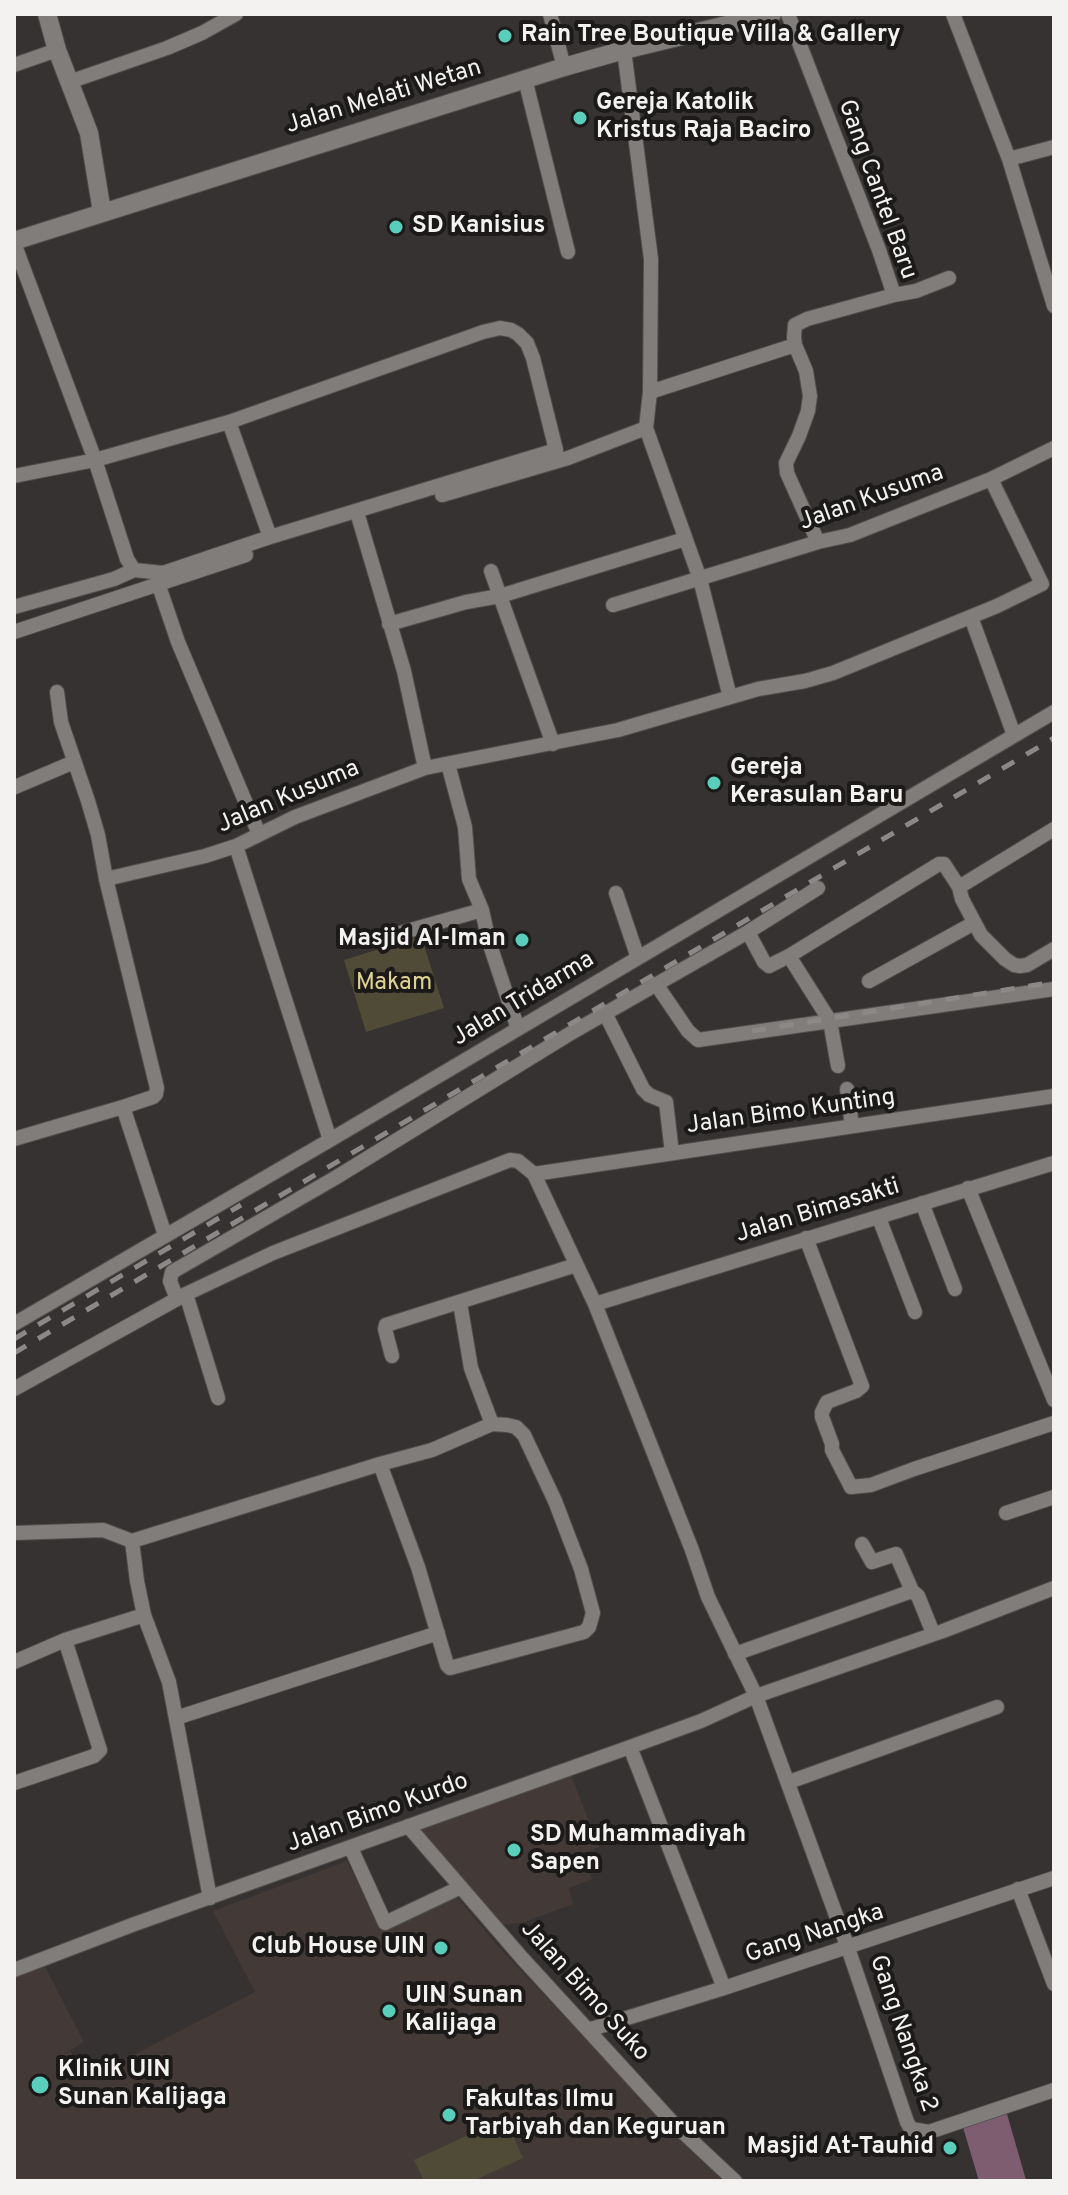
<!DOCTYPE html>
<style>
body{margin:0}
#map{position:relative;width:1068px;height:2195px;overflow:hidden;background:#353231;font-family:Overpass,sans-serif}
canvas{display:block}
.frame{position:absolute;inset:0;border:16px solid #f4f2f1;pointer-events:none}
</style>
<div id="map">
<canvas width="1068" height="2195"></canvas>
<div class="frame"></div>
</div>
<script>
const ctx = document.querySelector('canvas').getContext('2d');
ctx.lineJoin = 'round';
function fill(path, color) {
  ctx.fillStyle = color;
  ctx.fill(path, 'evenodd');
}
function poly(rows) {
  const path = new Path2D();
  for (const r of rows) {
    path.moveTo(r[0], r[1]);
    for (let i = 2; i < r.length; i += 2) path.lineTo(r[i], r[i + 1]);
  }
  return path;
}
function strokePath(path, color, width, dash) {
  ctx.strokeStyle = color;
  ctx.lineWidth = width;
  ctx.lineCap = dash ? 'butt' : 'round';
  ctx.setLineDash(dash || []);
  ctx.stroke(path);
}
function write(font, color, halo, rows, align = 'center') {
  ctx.font = font + ' Overpass,sans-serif';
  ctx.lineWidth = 8;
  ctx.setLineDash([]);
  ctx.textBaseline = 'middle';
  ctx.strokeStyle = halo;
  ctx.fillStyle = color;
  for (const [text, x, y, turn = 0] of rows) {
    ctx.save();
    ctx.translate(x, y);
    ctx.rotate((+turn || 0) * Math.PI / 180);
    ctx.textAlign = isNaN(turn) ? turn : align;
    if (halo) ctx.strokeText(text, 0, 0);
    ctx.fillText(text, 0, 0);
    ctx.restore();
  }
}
fill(poly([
 [569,1770,599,1847,583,1854,592,1879,569,1888,573,1904,522,1923,502,1925,414,1824],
 [347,1861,380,1930,457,1897,496,1944,687,2147,723,2181,14,2181,14,1974,42,1961,84,2042,70,2050,81,2072,116,2055,120,2062,255,1992,213,1911]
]), '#433a37');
fill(poly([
 [421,936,444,1008,366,1032,344,960],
 [505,2118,523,2158,473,2181,424,2181,414,2160]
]), '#504b37');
fill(poly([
 [1005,2107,1026,2180,979,2181,962,2124]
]), '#7e5d71');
const minor = poly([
 [550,14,564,67],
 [788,14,879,250,894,295,807,319,795,325,794,337,795,345,806,371,810,396,808,411,799,436,786,463,787,473,818,542],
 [953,14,1009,159,1054,306],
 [624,50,651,259,650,392,646,428,700,579,730,697],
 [14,65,57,50],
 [525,79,568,252],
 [69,82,167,48,202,33,236,14],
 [1009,159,1054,147],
 [14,243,95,460,127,559,134,570,163,573,270,537,556,450,533,358,527,343,518,334,511,330,500,328,483,332,229,422,95,460,14,476],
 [894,295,916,291,949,278],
 [650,392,795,345],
 [229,422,270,537],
 [442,495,568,458,646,428],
 [359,519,404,671,425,768],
 [491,571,553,744],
 [159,586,178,642,259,834],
 [613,605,818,542,850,535,991,479,1054,448],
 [14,607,114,579,134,570],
 [971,617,1014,735],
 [389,624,466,602,500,596,685,539],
 [14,632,246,555],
 [57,692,61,722,88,801,98,835,106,879],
 [448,764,465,827,469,879,482,910,489,942,518,1029],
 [15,787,74,762],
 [236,846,330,1140],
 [959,887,1054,829],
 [616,893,638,958],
 [748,932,764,962,769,966,789,956,939,864,944,864,959,887,962,899,981,935,1005,959,1014,965,1020,966,1027,965,1054,949],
 [393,935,482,910],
 [789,956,830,1021,838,1066],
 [869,981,974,923],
 [656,984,688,1031,698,1040,1054,989],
 [605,1013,643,1089,649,1095,666,1102,672,1153],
 [847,1089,852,1126],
 [123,1107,165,1235],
 [14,1139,123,1107,153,1097,156,1094,157,1088,106,879,205,856,236,846,295,817,425,768,618,730,758,689,805,681,833,673,997,606,1042,584,991,479],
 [534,1174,1054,1096],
 [968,1188,1054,1400],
 [922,1203,955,1289],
 [879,1218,915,1312],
 [806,1238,862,1386,856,1391,827,1402,822,1412,822,1417,832,1444,832,1450,851,1487,871,1485,914,1469,1054,1423],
 [186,1294,218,1398],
 [177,1299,170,1281,172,1272,335,1178,571,1033,748,932,818,888],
 [460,1303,471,1368,492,1424],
 [595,1304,1054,1163],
 [14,1324,330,1140,1054,712],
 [392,1356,385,1329,386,1325,576,1265],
 [14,1389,186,1294,273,1253,510,1160,518,1161,534,1174,595,1304,692,1550,708,1597,756,1696,848,1948,907,2122,911,2129,929,2132,1054,2090],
 [1006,1513,1054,1497],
 [14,1533,103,1530,132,1541,380,1464,432,1450,492,1424,507,1425,516,1427,524,1435,555,1501,581,1569,593,1613,589,1627,584,1632,450,1668,447,1665,418,1567,380,1464],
 [132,1541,137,1581,144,1615,169,1682,210,1898],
 [862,1544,872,1562,896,1554,912,1591,918,1596,933,1633],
 [735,1654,912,1591],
 [14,1662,65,1640,144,1615],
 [176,1718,438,1633],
 [630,1747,724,1988],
 [789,1782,997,1707],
 [14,1783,94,1756,100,1750,65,1640],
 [408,1826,522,1958,673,2123,735,2181],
 [351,1848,385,1923,461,1887],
 [1018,1889,1054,1984],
 [14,1970,132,1925,630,1747,701,1721,756,1696,943,1631,1054,1588],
 [588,2030,724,1988,1054,1878]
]);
const tertiary = poly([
 [47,14,57,50,89,133,102,212],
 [14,241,564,67,624,50,772,14]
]);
strokePath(minor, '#504e4d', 16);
strokePath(tertiary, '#504e4d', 20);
strokePath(minor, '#807d7b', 14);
strokePath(tertiary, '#807d7b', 18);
strokePath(poly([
 [752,1031,1054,982],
 [14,1339,241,1205],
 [14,1353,1054,738]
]), '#8b8988', 5, [14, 14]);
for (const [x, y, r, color] of [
 [505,36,8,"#5acebd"],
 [580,118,8,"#5acebd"],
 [396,227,8,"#5acebd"],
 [714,783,8,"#5acebd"],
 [522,940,8,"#5acebd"],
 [514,1850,8,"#5acebd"],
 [441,1948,8,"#5acebd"],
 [389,2011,8,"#5acebd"],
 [40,2085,10,"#5acebd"],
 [449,2115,8,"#5acebd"],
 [950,2148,8,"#5acebd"]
]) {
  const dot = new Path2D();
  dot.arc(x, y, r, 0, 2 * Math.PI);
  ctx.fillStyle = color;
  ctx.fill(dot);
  strokePath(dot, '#1b1a19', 3);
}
write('bold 24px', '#f4f2f1', '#1b1a19', [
 ["Rain Tree Boutique Villa & Gallery",521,36],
 ["Gereja Katolik",596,104],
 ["Kristus Raja Baciro",596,132],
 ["SD Kanisius",412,227],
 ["Gereja",730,769],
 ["Kerasulan Baru",730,797],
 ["Masjid Al-Iman",506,940,"right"],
 ["SD Muhammadiyah",530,1836],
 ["Sapen",530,1864],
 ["Club House UIN",425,1948,"right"],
 ["UIN Sunan",405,1997],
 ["Kalijaga",405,2025],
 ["Klinik UIN",58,2071],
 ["Sunan Kalijaga",58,2099],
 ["Fakultas Ilmu",465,2101],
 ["Tarbiyah dan Keguruan",465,2129],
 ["Masjid At-Tauhid",934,2148,"right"]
], 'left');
write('24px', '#f4f2f1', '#1b1a19', [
 ["Jalan Melati Wetan",384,98,-17],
 ["Gang Cantel Baru",876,190,70],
 ["Jalan Kusuma",872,499,-20],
 ["Jalan Kusuma",289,798,-23],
 ["Jalan Tridarma",524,1000,-31],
 ["Jalan Bimo Kunting",791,1113,-8],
 ["Jalan Bimasakti",818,1212,-17],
 ["Jalan Bimo Kurdo",378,1814,-20],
 ["Gang Nangka",815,1935,-18],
 ["Jalan Bimo Suko",584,1992,48],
 ["Gang Nangka 2",902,2034,71]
]);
write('24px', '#e0d295', '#1b1a19', [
 ["Makam",394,984]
]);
</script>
